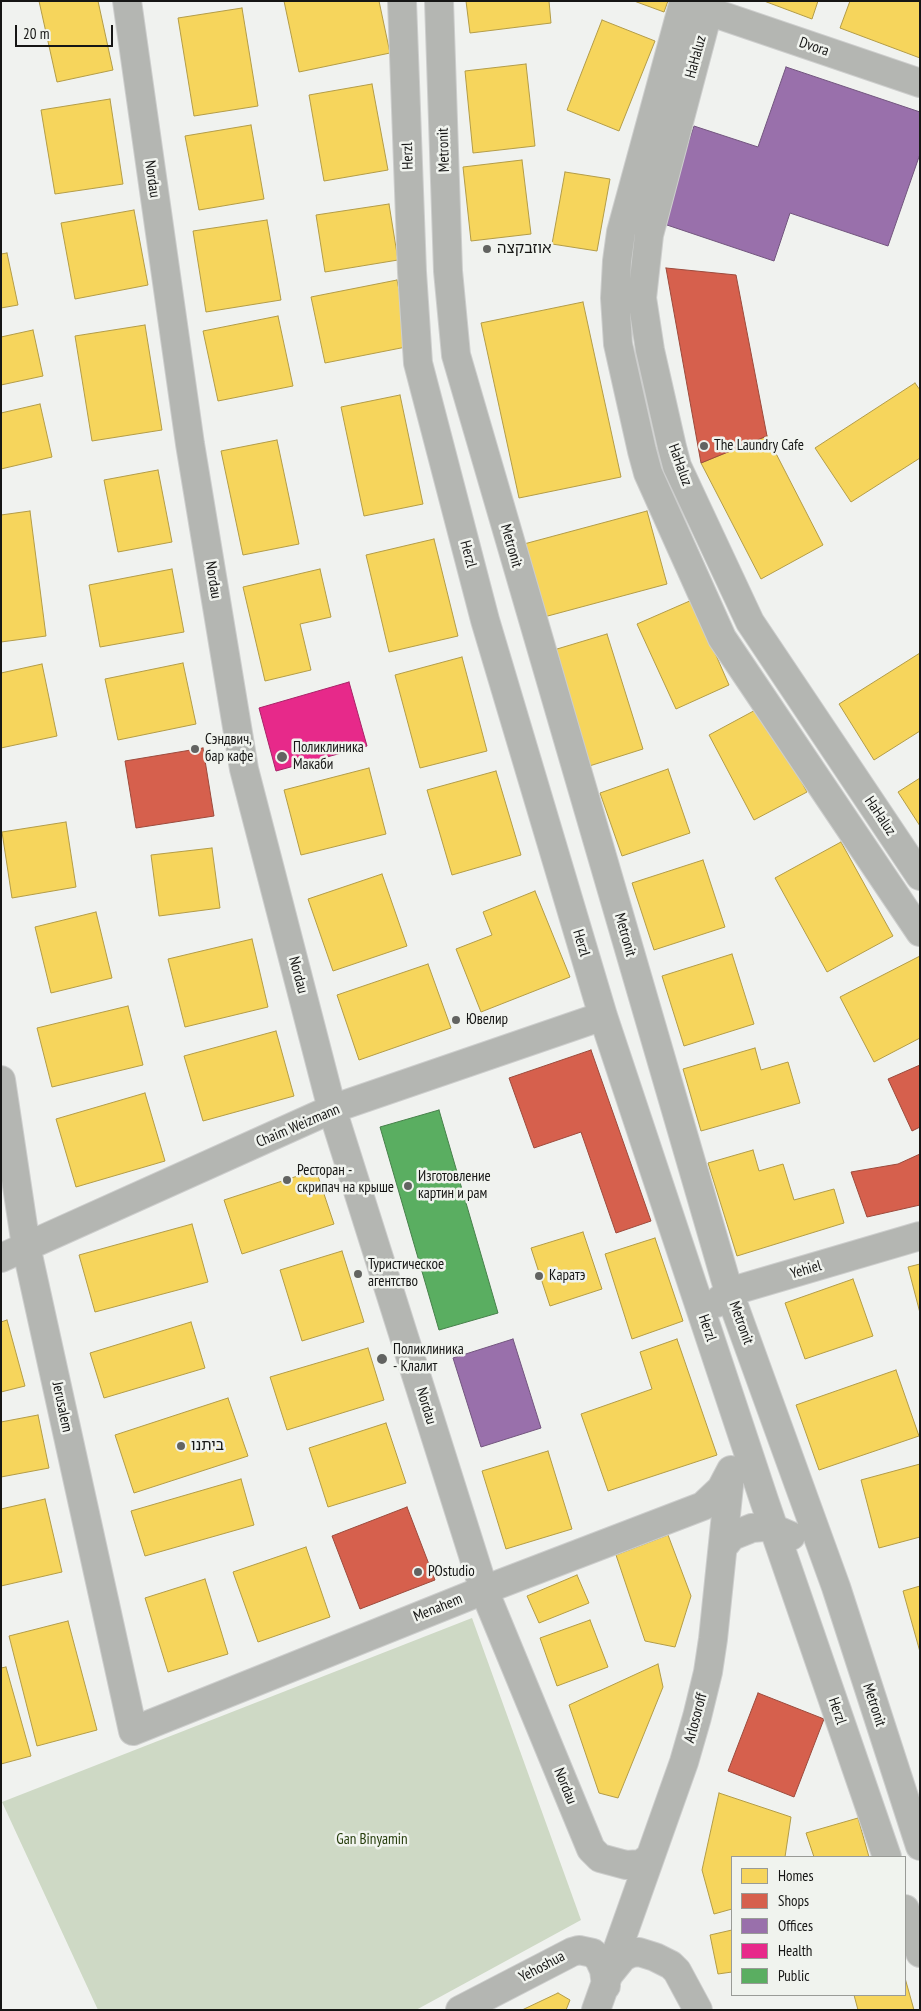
<!DOCTYPE html>
<meta charset="utf-8">
<style>
body{margin:0}
#map{position:relative;width:921px;height:2011px;overflow:hidden;background:#f0f2ef;font-family:"PT Sans Narrow",sans-serif}
canvas{display:block}
.frame{position:absolute;inset:0;border:2px solid #161615;pointer-events:none}
.legend{position:absolute;left:731px;top:1856px;width:175px;height:140px;box-sizing:border-box;background:#f0f3ee;border:1px solid #999b97;margin:0;padding:6px 9px;list-style:none;font-size:15px;color:#161615}
.legend li{display:flex;align-items:center;gap:10px;height:25px}
.legend b{width:25px;border:1px solid #999b97}
.scale{position:absolute;left:15px;top:25px;width:98px;height:22px;box-sizing:border-box;border:2px solid #161615;border-top:0;padding-left:6px;font-size:15px;line-height:18px;white-space:nowrap;color:#161615;-webkit-text-stroke:4px #f0f3ee;paint-order:stroke}
</style>
<div id="map">
<canvas width="921" height="2011"></canvas>
<div class="frame"></div>
<ul class="legend">
<li><b style="height:14px;background:#f6d55c"></b>Homes</li>
<li><b style="height:14px;background:#d6604d"></b>Shops</li>
<li><b style="height:14px;background:#9970ab"></b>Offices</li>
<li><b style="height:14px;background:#e7298a"></b>Health</li>
<li><b style="height:14px;background:#5aae61"></b>Public</li>
</ul>
<div class="scale">20 m</div>
</div>
<script>
const ctx = document.querySelector('canvas').getContext('2d');
ctx.lineJoin = 'round';
function fill(path, color) {
  ctx.fillStyle = color;
  ctx.fill(path, 'evenodd');
}
function poly(rows) {
  const path = new Path2D();
  for (const r of rows) {
    path.moveTo(r[0], r[1]);
    for (let i = 2; i < r.length; i += 2) path.lineTo(r[i], r[i + 1]);
  }
  return path;
}
function strokePath(path, color, width, dash) {
  ctx.strokeStyle = color;
  ctx.lineWidth = width;
  ctx.lineCap = dash ? 'butt' : 'round';
  ctx.setLineDash(dash || []);
  ctx.stroke(path);
}
function write(font, color, halo, rows, align = 'center') {
  ctx.font = font + ' "PT Sans Narrow","Noto Sans Hebrew",sans-serif';
  ctx.lineWidth = 5;
  ctx.setLineDash([]);
  ctx.textBaseline = 'middle';
  ctx.strokeStyle = halo;
  ctx.fillStyle = color;
  for (const [text, x, y, turn = 0] of rows) {
    ctx.save();
    ctx.translate(x, y);
    ctx.rotate((+turn || 0) * Math.PI / 180);
    ctx.textAlign = isNaN(turn) ? turn : align;
    if (halo) ctx.strokeText(text, 0, 0);
    ctx.fillText(text, 0, 0);
    ctx.restore();
  }
}
fill(poly([
 [472,1618,581,1920,416,2010,98,2010,2,1802]
]), '#ced9c5');
const homes = poly([
 [39,1,98,1,113,70,57,82,39,1],
 [284,1,379,1,390,53,299,72,284,1],
 [466,1,549,1,551,23,470,33,466,1],
 [634,1,668,1,664,12,634,1],
 [764,1,818,1,812,19,764,1],
 [850,1,920,1,920,58,840,28,850,1],
 [242,8,258,106,194,116,178,18,242,8],
 [602,20,655,41,619,131,567,110,602,20],
 [526,64,535,146,473,153,465,71,526,64],
 [372,84,388,170,324,181,309,95,372,84],
 [110,99,123,184,55,194,41,110,110,99],
 [251,125,264,199,199,210,185,136,251,125],
 [522,160,531,234,471,241,463,167,522,160],
 [565,172,610,179,597,251,552,244,565,172],
 [389,204,398,260,325,272,316,215,389,204],
 [134,210,148,285,75,299,61,223,134,210],
 [267,220,281,300,206,312,193,231,267,220],
 [7,253,18,305,1,308,1,254,7,253],
 [397,280,411,346,325,363,311,297,397,280],
 [583,302,621,477,519,498,481,323,583,302],
 [278,316,293,386,218,401,203,331,278,316],
 [145,325,162,430,92,441,75,336,145,325],
 [33,330,43,376,1,385,1,337,33,330],
 [915,383,920,390,920,458,851,502,815,448,915,383],
 [400,395,423,504,364,516,341,407,400,395],
 [40,404,52,457,1,469,1,413,40,404],
 [767,436,823,545,761,579,701,463,767,436],
 [277,440,299,544,243,555,221,451,277,440],
 [158,470,172,542,118,552,104,480,158,470],
 [30,511,46,636,1,642,1,515,30,511],
 [647,511,667,584,544,617,524,544,647,511],
 [434,539,458,636,389,652,366,555,434,539],
 [172,569,184,632,100,647,89,585,172,569],
 [320,569,331,617,300,624,311,670,265,681,243,587,320,569],
 [692,600,729,685,676,709,637,624,692,600],
 [607,634,643,749,583,768,547,652,607,634],
 [920,653,920,731,874,760,839,704,920,653],
 [462,657,487,751,420,768,395,675,462,657],
 [183,663,196,724,118,740,105,679,183,663],
 [42,664,57,736,1,748,1,673,42,664],
 [761,707,807,792,754,820,709,735,761,707],
 [369,768,386,834,301,855,284,790,369,768],
 [668,769,690,833,622,856,600,793,668,769],
 [496,771,521,855,452,875,427,790,496,771],
 [920,778,920,826,898,792,920,778],
 [66,822,76,887,12,898,2,832,66,822],
 [841,842,893,936,827,972,775,878,841,842],
 [212,848,220,908,159,916,151,855,212,848],
 [703,860,725,927,654,950,632,883,703,860],
 [382,874,407,946,333,971,308,899,382,874],
 [535,891,570,977,481,1012,456,949,492,935,483,912,535,891],
 [96,912,112,978,51,993,35,927,96,912],
 [252,939,268,1007,185,1027,168,959,252,939],
 [732,954,754,1024,684,1046,662,976,732,954],
 [920,956,920,1038,874,1062,840,997,920,956],
 [428,964,451,1028,359,1060,337,995,428,964],
 [128,1006,143,1065,52,1087,37,1028,128,1006],
 [276,1031,294,1096,203,1121,184,1056,276,1031],
 [755,1048,761,1070,788,1062,800,1103,701,1131,683,1069,755,1048],
 [145,1093,165,1161,76,1187,56,1119,145,1093],
 [753,1150,759,1171,783,1164,794,1200,834,1189,844,1223,737,1256,708,1163,753,1150],
 [316,1170,334,1224,242,1254,224,1200,316,1170],
 [192,1224,208,1282,95,1312,79,1255,192,1224],
 [583,1232,602,1289,550,1306,531,1248,583,1232],
 [655,1238,683,1321,632,1339,605,1254,655,1238],
 [342,1251,364,1322,302,1341,280,1270,342,1251],
 [920,1264,920,1313,908,1267,920,1264],
 [853,1279,873,1336,805,1359,785,1303,853,1279],
 [7,1320,25,1386,1,1392,1,1322,7,1320],
 [191,1322,205,1368,104,1398,90,1353,191,1322],
 [677,1339,717,1455,608,1491,581,1414,652,1389,640,1352,677,1339],
 [368,1348,384,1400,287,1430,270,1377,368,1348],
 [896,1370,919,1436,819,1470,796,1405,896,1370],
 [228,1398,248,1456,134,1493,115,1435,228,1398],
 [38,1415,49,1468,1,1477,1,1422,38,1415],
 [386,1423,406,1483,328,1507,309,1448,386,1423],
 [548,1451,572,1529,506,1549,482,1471,548,1451],
 [920,1464,920,1537,879,1548,861,1480,920,1464],
 [241,1479,254,1525,145,1556,131,1511,241,1479],
 [45,1499,62,1572,1,1586,1,1509,45,1499],
 [668,1535,691,1596,675,1647,645,1641,616,1555,668,1535],
 [306,1547,330,1617,258,1642,233,1572,306,1547],
 [577,1575,589,1603,539,1623,527,1596,577,1575],
 [205,1579,228,1654,168,1672,145,1598,205,1579],
 [920,1586,920,1652,903,1591,920,1586],
 [590,1620,608,1667,557,1686,540,1638,590,1620],
 [68,1621,97,1730,37,1746,9,1636,68,1621],
 [658,1664,663,1687,618,1798,599,1793,569,1705,658,1664],
 [6,1667,31,1756,1,1764,1,1668,6,1667],
 [719,1793,791,1817,785,1857,732,1857,732,1909,714,1914,702,1870,719,1793],
 [858,1818,869,1857,814,1857,806,1833,858,1818],
 [732,1930,732,1972,718,1974,710,1935,732,1930],
 [905,1978,914,2010,858,2010,854,1995,905,1995,905,1978],
 [558,1993,570,2000,566,2010,522,2010,558,1993]
]);
fill(homes, '#f6d55c');
strokePath(homes, '#b39c47', 1);
const shops = poly([
 [666,268,736,275,767,436,701,463,666,268],
 [203,748,214,816,136,828,125,761,203,748],
 [591,1050,651,1221,616,1233,581,1132,534,1148,509,1078,591,1050],
 [920,1065,920,1127,912,1131,888,1079,920,1065],
 [920,1154,920,1205,867,1217,851,1172,898,1164,920,1154],
 [407,1507,435,1580,360,1609,332,1536,407,1507],
 [758,1693,824,1719,794,1797,728,1771,758,1693]
]);
fill(shops, '#d6604d');
strokePath(shops, '#9c4a3c', 1);
const offices = poly([
 [786,67,920,112,920,154,888,246,790,213,774,261,661,223,694,126,758,147,786,67],
 [513,1339,541,1428,481,1447,453,1358,513,1339]
]);
fill(offices, '#9970ab');
strokePath(offices, '#72557e', 1);
const health = poly([
 [349,682,367,746,276,771,259,708,349,682]
]);
fill(health, '#e7298a');
strokePath(health, '#a82367', 1);
const public = poly([
 [439,1110,498,1313,439,1330,380,1127,439,1110]
]);
fill(public, '#5aae61');
strokePath(public, '#46804a', 1);
const minor = poly([
 [127,1,190,444,244,769,332,1109,484,1590,591,1849,600,1858,626,1865,641,1864,650,1857],
 [402,1,412,272,418,363,485,620,603,1016,764,1500,887,1857],
 [439,1,448,271,456,355,729,1292,836,1587,920,1846],
 [684,1,621,232,617,261,615,298,618,344,642,451,648,473,722,638,920,932],
 [711,1,649,235,642,298,650,350,672,447,677,466,750,622,920,876],
 [708,11,920,83],
 [1,1080,26,1246,133,1731,484,1590,703,1506,721,1489,731,1470],
 [1,1258,332,1109,603,1016],
 [716,1303,729,1292,920,1236],
 [723,1547,732,1536,752,1528,763,1527,775,1529,791,1536],
 [905,1909,920,1953],
 [610,1973,623,1957,631,1953,639,1952,655,1957,671,1965,677,1971,698,2010],
 [460,2010,572,1952,579,1950,593,1953,599,1959,604,1970,606,1986],
 [596,2010,684,1762,697,1717,708,1672,713,1639,730,1476]
]);
strokePath(minor, '#cdcecd', 30);
strokePath(minor, '#b4b6b2', 28);
for (const [x, y, r, color] of [
 [487,249,5,"#626361"],
 [704,446,5,"#626361"],
 [195,749,5,"#626361"],
 [282,757,6,"#626361"],
 [456,1020,5,"#626361"],
 [287,1180,5,"#626361"],
 [408,1186,5,"#626361"],
 [358,1274,5,"#626361"],
 [539,1276,5,"#626361"],
 [382,1359,6,"#626361"],
 [181,1446,5,"#626361"],
 [418,1572,5,"#626361"]
]) {
  const dot = new Path2D();
  dot.arc(x, y, r, 0, 2 * Math.PI);
  ctx.fillStyle = color;
  ctx.fill(dot);
  strokePath(dot, '#f0f3ee', 2);
}
write('15px', '#161615', '#f0f3ee', [
 ["Dvora",814,47,19],
 ["HaHaluz",696,57,-75],
 ["Metronit",444,150,-92],
 ["Herzl",408,156,-92],
 ["Nordau",152,179,82],
 ["HaHaluz",680,465,70],
 ["Metronit",511,546,74],
 ["Herzl",468,554,75],
 ["Nordau",213,580,81],
 ["HaHaluz",880,816,56],
 ["Metronit",625,935,74],
 ["Herzl",581,943,73],
 ["Nordau",298,975,75],
 ["Chaim Weizmann",298,1126,-23],
 ["Yehiel",806,1270,-16],
 ["Metronit",741,1323,70],
 ["Herzl",707,1328,71],
 ["Nordau",426,1406,73],
 ["Jerusalem",62,1407,78],
 ["Menahem",438,1608,-22],
 ["Metronit",874,1705,72],
 ["Herzl",837,1711,71],
 ["Arlosoroff",696,1718,-75],
 ["Nordau",565,1786,68],
 ["Yehoshua",542,1967,-28]
]);
write('15px', '#161615', '#f0f3ee', [
 ["אוזבקצה",497,249],
 ["The Laundry Cafe",714,446],
 ["Сэндвич,",205,740],
 ["бар кафе",205,757],
 ["Поликлиника",293,748],
 ["Макаби",293,765],
 ["Ювелир",466,1020],
 ["Ресторан -",297,1171],
 ["скрипач на крыше",297,1188],
 ["Изготовление",418,1177],
 ["картин и рам",418,1194],
 ["Туристическое",368,1265],
 ["агентство",368,1282],
 ["Каратэ",549,1276],
 ["Поликлиника",393,1350],
 ["- Клалит",393,1367],
 ["ביתנו",191,1446],
 ["POstudio",428,1572]
], 'left');
write('15px', '#283f0e', '#f0f3ee', [
 ["Gan Binyamin",372,1840]
]);
</script>
